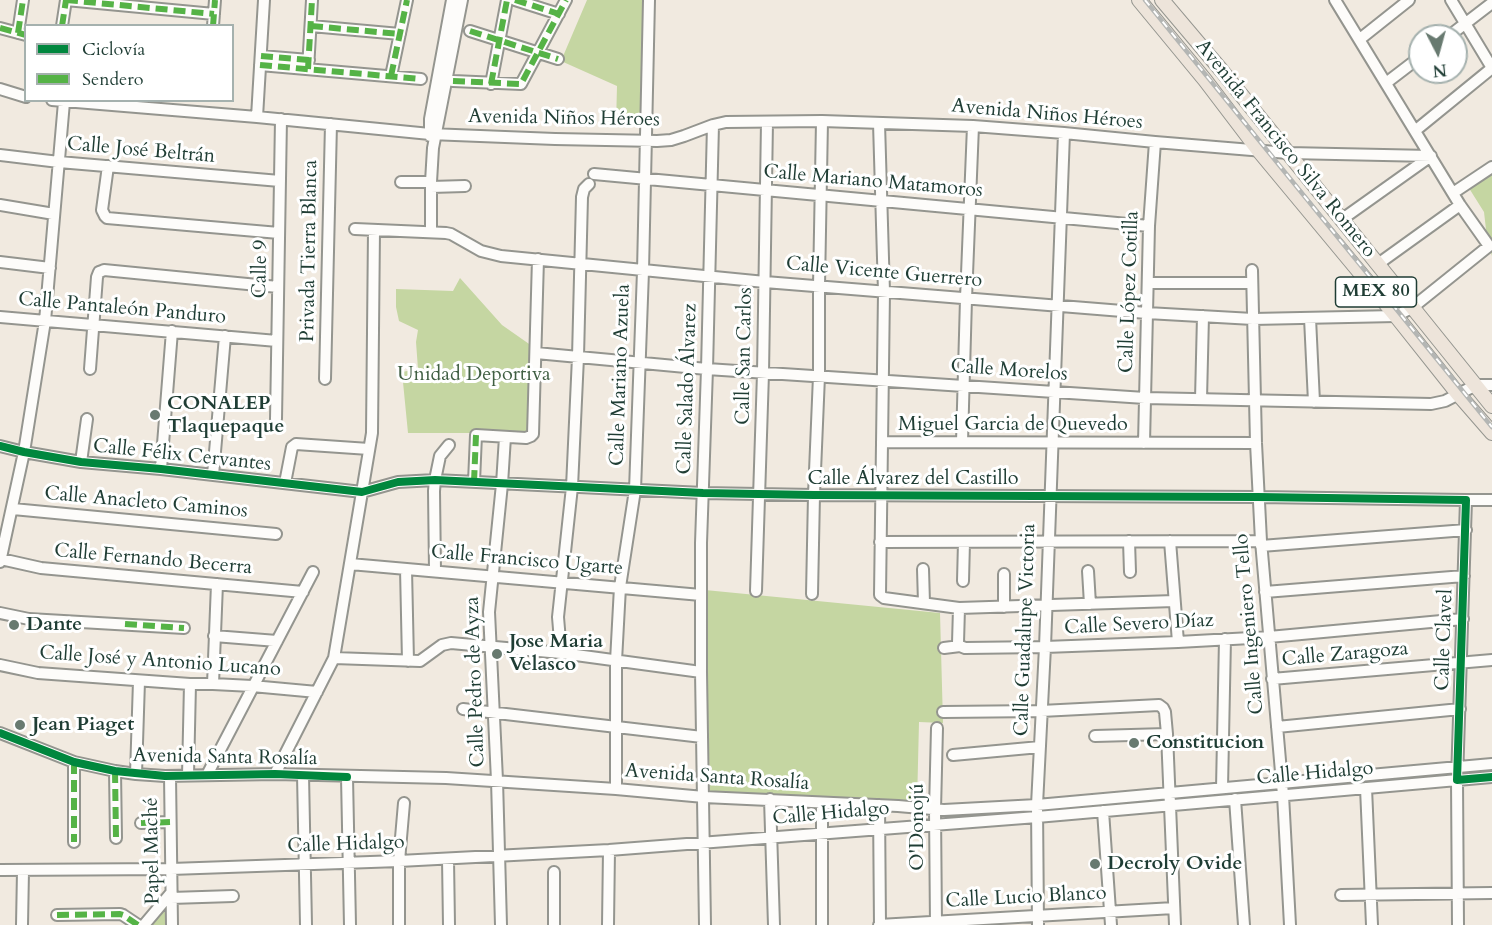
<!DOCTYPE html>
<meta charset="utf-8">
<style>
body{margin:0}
#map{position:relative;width:1492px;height:925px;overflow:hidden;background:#f1eae0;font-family:Cardo,serif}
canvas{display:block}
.legend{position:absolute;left:24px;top:24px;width:210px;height:78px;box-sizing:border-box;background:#fff;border:2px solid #a5b1ae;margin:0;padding:8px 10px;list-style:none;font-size:18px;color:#1f3d34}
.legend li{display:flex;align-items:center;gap:12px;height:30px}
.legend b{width:30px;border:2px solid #a5b1ae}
.north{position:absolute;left:1408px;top:24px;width:60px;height:60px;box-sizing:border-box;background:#fff;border:2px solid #a5b1ae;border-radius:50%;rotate:174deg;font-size:16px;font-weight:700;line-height:24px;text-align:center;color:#1f3d34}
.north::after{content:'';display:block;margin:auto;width:21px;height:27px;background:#687a70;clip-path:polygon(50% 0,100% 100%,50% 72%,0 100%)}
</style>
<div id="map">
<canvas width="1492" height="925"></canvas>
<ul class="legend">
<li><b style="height:8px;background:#00873e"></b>Ciclovía</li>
<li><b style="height:8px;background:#55b346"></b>Sendero</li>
</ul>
<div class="north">N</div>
</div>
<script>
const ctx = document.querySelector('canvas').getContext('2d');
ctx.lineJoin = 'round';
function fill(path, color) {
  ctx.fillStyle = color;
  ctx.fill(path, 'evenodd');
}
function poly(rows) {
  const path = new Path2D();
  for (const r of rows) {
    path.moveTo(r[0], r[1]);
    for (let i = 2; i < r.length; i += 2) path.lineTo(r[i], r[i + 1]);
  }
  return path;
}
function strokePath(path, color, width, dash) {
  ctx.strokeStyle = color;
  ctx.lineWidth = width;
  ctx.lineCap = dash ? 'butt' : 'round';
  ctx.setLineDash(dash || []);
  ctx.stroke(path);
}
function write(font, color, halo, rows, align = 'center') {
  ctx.font = font + ' Cardo,serif';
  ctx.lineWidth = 6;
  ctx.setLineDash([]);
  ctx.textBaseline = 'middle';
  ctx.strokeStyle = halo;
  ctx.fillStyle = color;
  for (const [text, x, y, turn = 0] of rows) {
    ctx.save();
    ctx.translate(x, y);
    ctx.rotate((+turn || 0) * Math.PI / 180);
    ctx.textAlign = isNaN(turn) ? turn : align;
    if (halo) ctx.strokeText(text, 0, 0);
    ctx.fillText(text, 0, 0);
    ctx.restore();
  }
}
fill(poly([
 [587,0,643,0,640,122,616,125,617,86,561,61],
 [1492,170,1492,256,1487,238,1484,212,1467,185],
 [460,278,502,325,532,346,530,435,475,433,408,433,402,372,418,369,416,342,418,330,399,321,396,307,396,289,453,291],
 [705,590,940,613,943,723,919,722,917,804,710,795],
 [168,904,170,925,149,925]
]), '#c5d6a2');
const minor = poly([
 [66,0,214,14],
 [515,0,559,14],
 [1451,0,1492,68],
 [62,26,66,0],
 [213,26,215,0],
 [311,26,400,34],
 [0,28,26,35],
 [470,31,558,59],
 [18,33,23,0],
 [1449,36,1492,3],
 [1360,39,1409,0],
 [261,56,309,60],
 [260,65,421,79],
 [308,69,312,0],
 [391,76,407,0],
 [453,81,521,84,566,0],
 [1386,83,1420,57],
 [491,84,507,0],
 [0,89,26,97],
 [52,100,257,117,430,134,555,139,657,141,671,140,684,136,713,125,726,122,822,121,973,126,1064,133,1155,142,1288,153,1431,156],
 [257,117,264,0],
 [879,123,884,292,880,595,884,598,959,608,1174,601],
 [1416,130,1492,68],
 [430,136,430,119,452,0],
 [0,155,59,162,280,181],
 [108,166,102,210,105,216,107,218,279,233],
 [594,174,1149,226],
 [401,182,431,182],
 [431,187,465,186],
 [1453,193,1492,167],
 [0,205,54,214],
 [1341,220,1431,156],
 [355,229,446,233,451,234,481,251,501,256,765,282,1147,313,1253,319,1396,316,1413,307,1489,246,1460,205,1335,0],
 [431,232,431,182,433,148,462,0],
 [0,262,50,268],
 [1378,264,1460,205],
 [1252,270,1256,443,1261,541,1283,795,1290,925],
 [1148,283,1252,283],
 [0,317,277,341],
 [1310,318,1314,402],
 [536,353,707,369,1145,398,1431,404,1445,401,1476,385,1492,385],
 [90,369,97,277,99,272,102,271,104,270,278,287],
 [325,379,331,124],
 [1201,399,1203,316],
 [276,419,281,119],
 [882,442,1256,443],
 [962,442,966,299,973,126],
 [1144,443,1149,226,1155,142],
 [0,446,24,452,81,462,161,469,362,492,398,482,435,480,703,493,814,495,1258,497,1466,500,1492,500],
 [81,462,87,419],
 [161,469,172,331],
 [213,475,225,336],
 [474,482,476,435,526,438,531,436,533,434,538,259],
 [285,483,292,447,296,444,369,449],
 [13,509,276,534],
 [1129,541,1130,572],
 [1170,541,1178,642],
 [880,542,1261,541],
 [1261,546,1466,530],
 [1,559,41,568,303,592],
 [0,562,24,452,45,321,64,102],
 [350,564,701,595],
 [406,569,408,661],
 [923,569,924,603],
 [435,571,434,491,435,480,440,456,449,445],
 [1088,571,1090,604],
 [1004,574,1004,607],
 [963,581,964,542],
 [756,591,763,373,767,122],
 [1265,592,1464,576],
 [812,594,814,495,819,376,819,286,822,121],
 [959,608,958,643,960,646],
 [0,613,29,619,184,628],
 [214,636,277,641],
 [944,648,960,646,965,648,1045,647,1178,642,1269,637,1463,619],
 [561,653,558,617,572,487,578,357,582,197,584,189,589,184],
 [334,658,420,661,442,645,451,643,561,653,701,672],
 [0,665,38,673,190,684,213,684,252,686,317,692],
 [1272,679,1492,660],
 [213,684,217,584],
 [463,709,702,737],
 [943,712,1041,711,1159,705,1163,708,1165,712,1167,734,1175,925],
 [1277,727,1460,709],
 [0,733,74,762,115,771,136,774,165,776,275,774,446,778,616,789,704,797,898,806,944,810,1037,805,1492,764],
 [1095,736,1167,734],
 [953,755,1040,747],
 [74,762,74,842],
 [115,771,116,838],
 [136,774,139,681],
 [275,774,334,658,372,433,374,230],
 [188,775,190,684],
 [207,775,313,572],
 [303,775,306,925],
 [170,776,172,925],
 [347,777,350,925],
 [1222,788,1225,639],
 [1366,788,1372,925],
 [616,789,616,661,620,587,635,490,643,271,649,0],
 [770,799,774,925],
 [1235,799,1244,925],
 [879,805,880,925],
 [1103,811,1111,925],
 [141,823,170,822],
 [448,859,449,925],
 [0,870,171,869,399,861,609,850,1037,817,1492,777],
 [554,872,554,925],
 [1341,895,1492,893],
 [171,898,233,896],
 [57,915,120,914,123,915,138,925],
 [22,925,23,871],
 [144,925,171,893],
 [399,925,399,861,404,803],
 [501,925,497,780,489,612,502,484,505,437],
 [608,925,609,850],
 [705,925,701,672,701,543,707,369,713,125],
 [822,925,822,803],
 [879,925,1174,908],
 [936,925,935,810,937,728],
 [1038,925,1037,805,1045,647,1064,133],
 [1458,925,1457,780,1466,500]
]);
const major = poly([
 [1139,0,1205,80,1259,151,1396,316,1458,394,1492,433],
 [1162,0,1222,71,1492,406]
]);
strokePath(minor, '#94958f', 14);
strokePath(major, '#94958f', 16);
strokePath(minor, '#fdfcfa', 10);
strokePath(major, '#ede4da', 14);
const rail = poly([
 [1145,0,1492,427]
]);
strokePath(rail, '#b4b6b4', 4.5);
strokePath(rail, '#fff', 2, [7]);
strokePath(poly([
 [66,0,214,14],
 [515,0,559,14],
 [62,26,66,0],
 [213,26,215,0],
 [311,26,400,34],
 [0,28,26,35],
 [470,31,558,59],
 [18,33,23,0],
 [261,56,309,60],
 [260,65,421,79],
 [308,69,312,0],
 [391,76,407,0],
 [453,81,521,84,566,0],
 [491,84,507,0],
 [474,482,476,435],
 [125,624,184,628],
 [74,762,74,842],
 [115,771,116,838],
 [141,823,170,822],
 [57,915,120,914,123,915,138,925]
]), '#55b346', 6, [12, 6]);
strokePath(poly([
 [0,446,24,452,81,462,161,469,362,492,398,482,435,480,703,493,814,495,1258,497,1466,500,1457,780,1492,777],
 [0,733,74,762,115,771,165,776,275,774,347,777]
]), '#00873e', 8);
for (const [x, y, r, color] of [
 [155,415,6,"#687a70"],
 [14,625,6,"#687a70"],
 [497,654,6,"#687a70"],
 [20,725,6,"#687a70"],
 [1134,743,6,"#687a70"],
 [1095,864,6,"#687a70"]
]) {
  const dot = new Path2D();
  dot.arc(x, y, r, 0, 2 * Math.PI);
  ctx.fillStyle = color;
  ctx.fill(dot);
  strokePath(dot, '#fff', 2);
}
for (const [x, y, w] of [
 [1376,292,81]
]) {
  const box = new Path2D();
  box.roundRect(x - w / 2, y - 15, w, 30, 4.5);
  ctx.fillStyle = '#fff';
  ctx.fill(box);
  strokePath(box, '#1f3d34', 1.5);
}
write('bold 18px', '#1f3d34', null, [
 ["MEX 80",1376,292]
]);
write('20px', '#1f3d34', '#fff', [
 ["Avenida Niños Héroes",1047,115,5],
 ["Avenida Niños Héroes",564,119,1],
 ["Avenida Francisco Silva Romero",1285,149,51],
 ["Calle José Beltrán",141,151,5],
 ["Calle Mariano Matamoros",873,182,5],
 ["Privada Tierra Blanca",310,251,-89],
 ["Calle 9",261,269,-89],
 ["Calle Vicente Guerrero",884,273,5],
 ["Calle López Cotilla",1130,292,-88],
 ["Calle Pantaleón Panduro",122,309,5],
 ["Calle San Carlos",745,356,-89],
 ["Calle Morelos",1009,371,4],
 ["Calle Mariano Azuela",621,375,-88],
 ["Calle Salado Álvarez",688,389,-88],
 ["Miguel Garcia de Quevedo",1013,425],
 ["Calle Félix Cervantes",182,456,6],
 ["Calle Álvarez del Castillo",913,479],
 ["Calle Anacleto Caminos",146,503,5],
 ["Calle Fernando Becerra",153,560,5],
 ["Calle Francisco Ugarte",527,561,5],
 ["Calle Ingeniero Tello",1250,624,-95],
 ["Calle Severo Díaz",1139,625,-3],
 ["Calle Guadalupe Victoria",1026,630,-88],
 ["Calle Clavel",1445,640,-88],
 ["Calle Zaragoza",1345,655,-5],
 ["Calle José y Antonio Lucano",160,662,4],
 ["Calle Pedro de Ayza",476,682,-92],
 ["Avenida Santa Rosalía",225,758,1],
 ["Calle Hidalgo",1315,774,-5],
 ["Avenida Santa Rosalía",717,778,4],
 ["Calle Hidalgo",831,814,-5],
 ["O'Donojú",918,827,-90],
 ["Calle Hidalgo",346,845,-2],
 ["Papel Maché",153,851,-91],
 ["Calle Lucio Blanco",1026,898,-3]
]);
write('20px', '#405f43', '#fff', [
 ["Unidad Deportiva",474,375]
]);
write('bold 20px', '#1f3d34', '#fff', [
 ["CONALEP",167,404],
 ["Tlaquepaque",167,427],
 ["Dante",26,625],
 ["Jose Maria",509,642],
 ["Velasco",509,665],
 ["Jean Piaget",32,725],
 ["Constitucion",1146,743],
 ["Decroly Ovide",1107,864]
], 'left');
</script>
